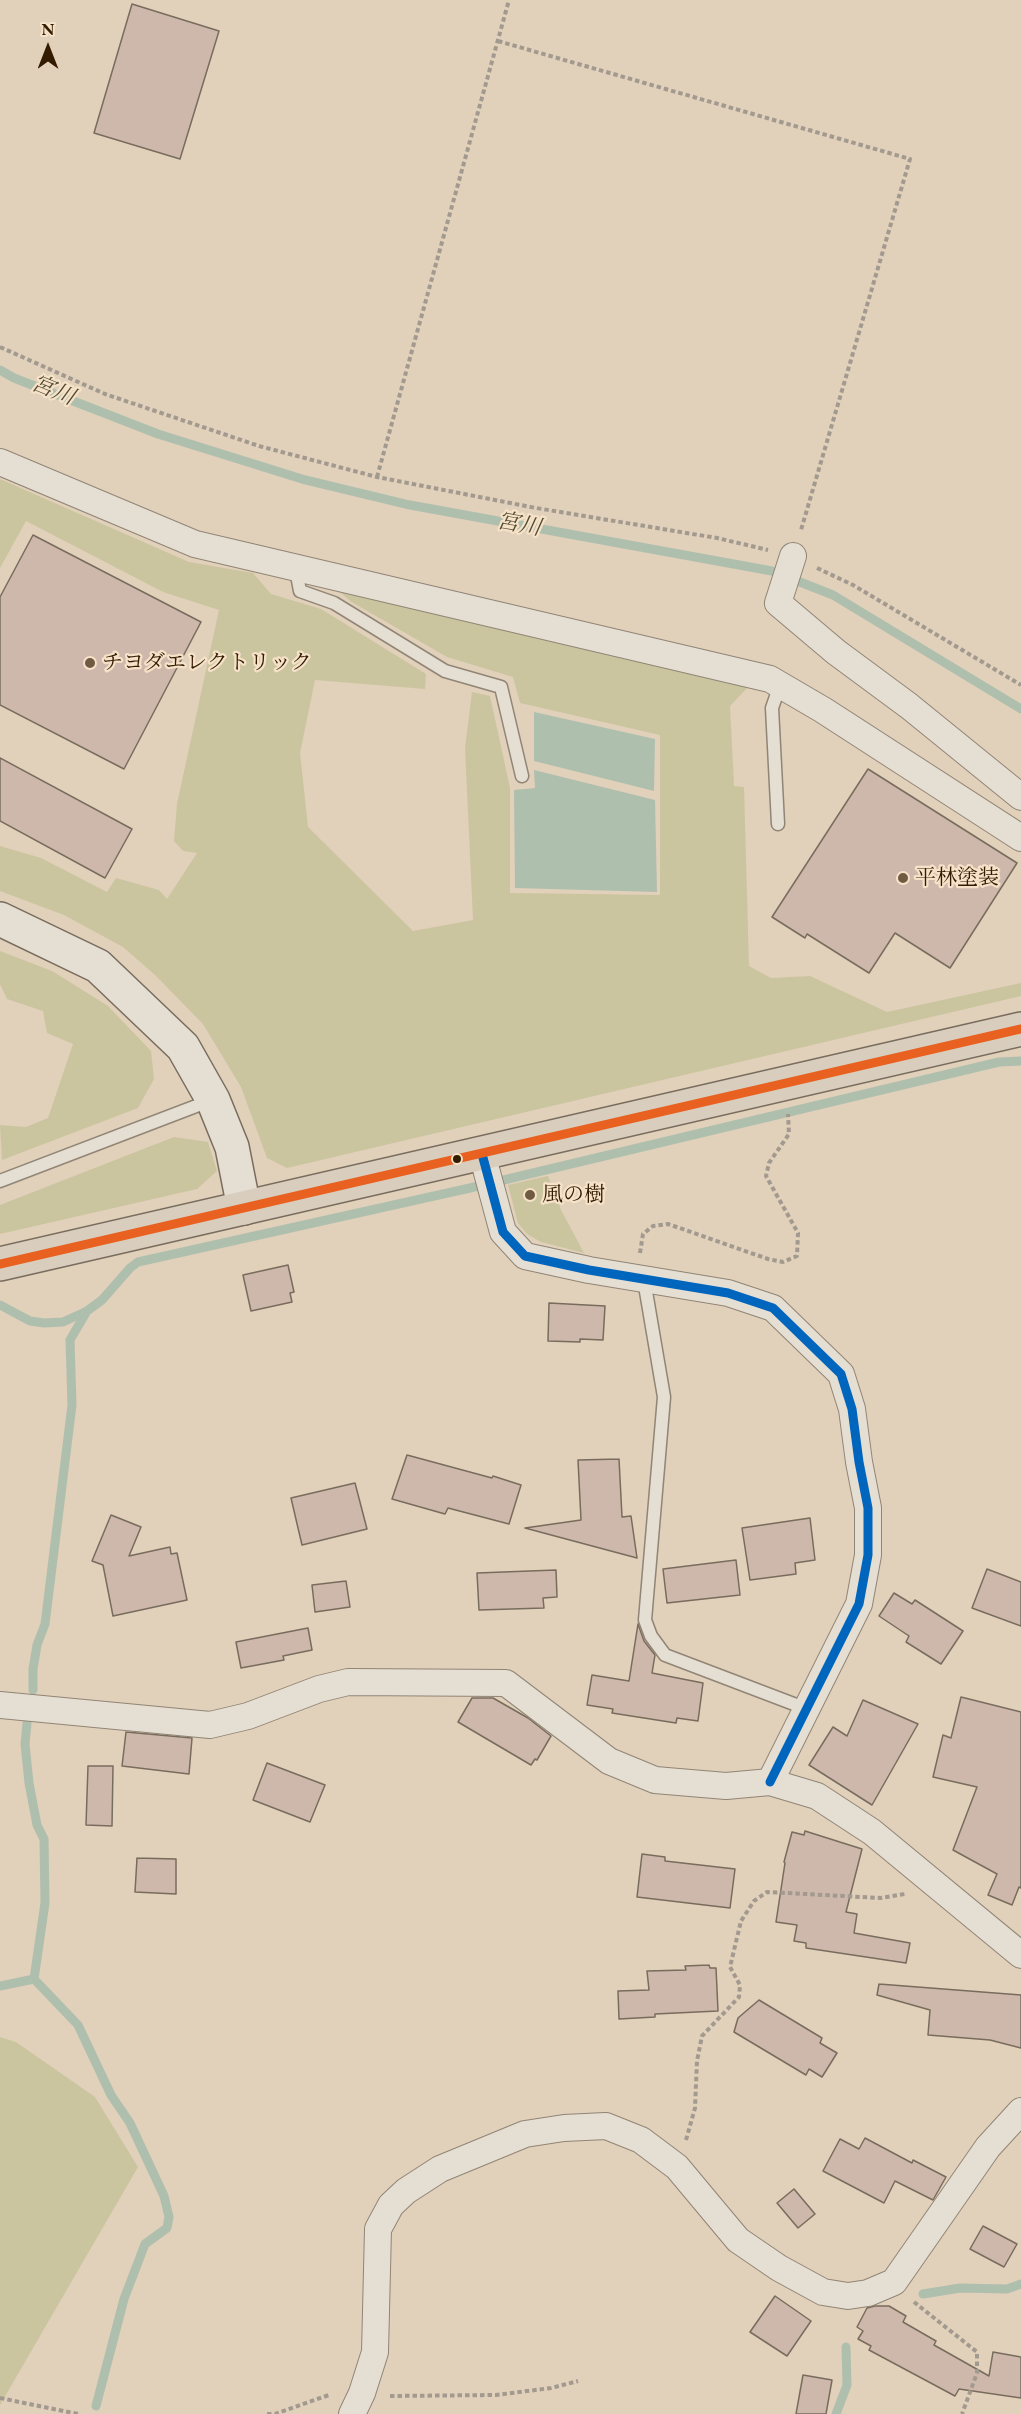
<!DOCTYPE html>
<meta charset="utf-8">
<style>
body{margin:0}
#map{position:relative;width:1021px;height:2414px;overflow:hidden;background:#e1d0ba;font-family:"EB Garamond",serif}
canvas{display:block}
.north{position:absolute;left:18px;top:18px;width:60px;height:60px;-webkit-text-stroke:4px #f5e2c8;paint-order:stroke;rotate:0deg;font-size:16px;font-weight:700;line-height:24px;text-align:center;color:#331b00}
.north::after{content:'';display:block;margin:auto;width:21px;height:27px;background:#331b00;clip-path:polygon(50% 0,100% 100%,50% 72%,0 100%)}
</style>
<div id="map">
<canvas width="1021" height="2414"></canvas>
<div class="north">N</div>
</div>
<script>
const ctx = document.querySelector('canvas').getContext('2d');
ctx.lineJoin = 'round';
function fill(path, color) {
  ctx.fillStyle = color;
  ctx.fill(path, 'evenodd');
}
function poly(rows) {
  const path = new Path2D();
  for (const r of rows) {
    path.moveTo(r[0], r[1]);
    for (let i = 2; i < r.length; i += 2) path.lineTo(r[i], r[i + 1]);
  }
  return path;
}
function strokePath(path, color, width, dash) {
  ctx.strokeStyle = color;
  ctx.lineWidth = width;
  ctx.lineCap = dash ? 'butt' : 'round';
  ctx.setLineDash(dash || []);
  ctx.stroke(path);
}
function write(font, color, halo, rows, align = 'center') {
  ctx.font = font + ' "EB Garamond","Noto Serif JP",serif';
  ctx.lineWidth = 4.5;
  ctx.setLineDash([]);
  ctx.textBaseline = 'middle';
  ctx.strokeStyle = halo;
  ctx.fillStyle = color;
  for (const [text, x, y, turn = 0] of rows) {
    ctx.save();
    ctx.translate(x, y);
    ctx.rotate((+turn || 0) * Math.PI / 180);
    ctx.textAlign = isNaN(turn) ? turn : align;
    if (halo) ctx.strokeText(text, 0, 0);
    ctx.fillText(text, 0, 0);
    ctx.restore();
  }
}
fill(poly([
 [0,479,189,562,253,573,271,594,321,609,426,674,425,689,315,680,300,753,308,827,413,931,473,920,465,748,472,692,490,696,510,788,510,893,660,895,660,735,520,703,513,677,447,657,350,601,338,590,748,687,730,706,734,786,744,787,749,966,771,978,810,976,887,1012,1021,983,1021,996,287,1168,267,1158,241,1087,203,1024,155,975,123,947,64,915,0,891,0,846,41,858,107,892,116,878,159,890,167,899,197,853,183,851,174,841,177,804,219,610,163,592,26,521,0,568],
 [0,951,52,971,108,1006,151,1051,154,1079,138,1108,2,1160,0,1125,26,1127,48,1118,73,1044,47,1033,43,1011,7,999,0,984],
 [174,1137,208,1142,217,1171,197,1189,0,1234,0,1205],
 [548,1176,561,1210,584,1253,541,1242,527,1234,518,1223,508,1185],
 [0,2037,16,2042,95,2097,138,2167,0,2405]
]), '#cbc59f');
fill(poly([
 [534,712,655,739,654,791,534,761],
 [534,770,655,800,657,892,515,888,514,790,535,788]
]), '#afbfad');
strokePath(poly([
 [0,370,14,378,158,434,302,479,410,505,772,571,833,595,1021,709],
 [0,1305,30,1321,44,1323,63,1322,87,1311,102,1300,130,1268,138,1262,470,1188,999,1062,1021,1061],
 [33,1690,33,1669,37,1645,45,1624,72,1405,70,1340,87,1311],
 [34,1979,78,2025,111,2095,130,2123,164,2196,169,2217,167,2228,145,2244,124,2299,96,2406],
 [0,1986,34,1979,45,1903,44,1839,37,1825,29,1783,25,1744,27,1723],
 [923,2294,960,2288,1007,2289,1021,2284],
 [836,2414,847,2385,846,2347]
]), '#afbfad', 9);
const building = poly([
 [132,4,219,31,180,159,94,133,132,4],
 [33,535,201,622,124,769,0,705,0,597,33,535],
 [0,758,132,829,105,878,0,821,0,758],
 [868,769,1017,863,950,968,895,933,869,973,807,934,805,938,772,917,868,769],
 [288,1265,294,1292,290,1293,292,1302,251,1311,243,1275,288,1265],
 [549,1303,605,1306,603,1340,580,1339,580,1342,548,1341,549,1303],
 [407,1455,492,1478,493,1476,521,1485,509,1524,448,1508,445,1514,392,1499,407,1455],
 [619,1459,622,1517,631,1516,637,1558,525,1528,581,1520,578,1460,619,1459],
 [355,1483,367,1529,302,1545,291,1498,355,1483],
 [111,1515,141,1527,129,1556,170,1547,171,1554,177,1553,187,1600,113,1616,103,1565,92,1561,111,1515],
 [810,1518,815,1560,795,1563,796,1574,750,1580,742,1528,810,1518],
 [736,1560,740,1595,667,1603,663,1569,736,1560],
 [987,1569,1021,1582,1021,1626,972,1608,987,1569],
 [556,1570,557,1597,543,1598,544,1608,479,1610,477,1573,556,1570],
 [346,1581,350,1607,315,1612,312,1585,346,1581],
 [894,1593,912,1604,915,1600,963,1631,941,1664,906,1642,909,1636,879,1616,894,1593],
 [638,1624,644,1641,655,1655,652,1673,703,1683,698,1721,677,1718,676,1723,612,1713,613,1709,587,1705,592,1675,629,1681,638,1624],
 [308,1628,312,1650,283,1656,284,1660,241,1668,236,1642,308,1628],
 [961,1697,1021,1712,1021,1888,1019,1887,1012,1905,988,1895,997,1874,953,1850,977,1787,933,1777,943,1735,951,1738,961,1697],
 [472,1698,493,1698,528,1718,551,1736,537,1760,535,1759,531,1765,458,1722,472,1698],
 [863,1700,918,1724,872,1805,809,1765,833,1727,847,1736,863,1700],
 [126,1732,192,1738,189,1774,122,1766,126,1732],
 [267,1763,325,1785,310,1822,253,1800,267,1763],
 [88,1766,113,1766,112,1826,86,1825,88,1766],
 [805,1831,862,1849,846,1912,857,1914,854,1933,910,1943,906,1963,806,1948,806,1943,794,1941,797,1925,776,1922,785,1863,784,1862,792,1832,804,1835,805,1831],
 [642,1854,665,1857,665,1861,735,1869,730,1908,637,1897,642,1854],
 [137,1858,176,1859,176,1894,135,1892,137,1858],
 [709,1965,710,1968,716,1968,718,2011,655,2014,655,2017,619,2019,618,1991,649,1990,647,1971,686,1970,685,1966,709,1965],
 [879,1984,1021,1995,1021,2048,990,2040,928,2035,930,2010,877,1995,879,1984],
 [759,2000,822,2038,820,2043,837,2053,822,2077,809,2069,806,2075,734,2032,738,2018,759,2000],
 [865,2138,912,2163,913,2160,946,2177,933,2200,895,2181,884,2203,823,2171,840,2139,859,2149,865,2138],
 [794,2189,815,2214,798,2228,777,2203,794,2189],
 [983,2226,1017,2244,1004,2267,970,2249,983,2226],
 [775,2296,811,2321,787,2356,750,2332,775,2296],
 [875,2306,889,2306,906,2316,903,2322,936,2341,934,2345,989,2376,993,2352,1021,2357,1021,2398,959,2389,955,2396,869,2350,871,2346,858,2339,863,2331,857,2327,867,2308,875,2306],
 [803,2375,832,2380,826,2414,796,2414,803,2375]
]);
fill(building, '#ceb8ac');
strokePath(building, '#786c5d', 1.5);
const lane = poly([
 [296,570,300,591,334,603,445,671,501,687,522,776],
 [778,824,772,708,780,685],
 [0,1181,212,1100],
 [644,1280,664,1397,645,1620,651,1636,665,1655,807,1709]
]);
const street = poly([
 [0,462,195,544,770,679,823,710,1021,838],
 [793,556,778,603,836,652,909,706,1021,797],
 [482,1154,503,1232,525,1256,589,1270,728,1293,773,1308,841,1374,852,1409,859,1462,868,1508,868,1555,859,1604,770,1782],
 [0,1705,210,1725,248,1716,319,1689,348,1682,506,1683,609,1761,655,1780,726,1786,770,1782,817,1796,872,1832,1021,1955],
 [352,2414,362,2393,375,2352,378,2229,391,2205,406,2191,440,2169,525,2134,564,2128,606,2126,641,2140,677,2167,738,2240,779,2268,823,2292,848,2296,868,2293,894,2282,988,2147,1021,2111]
]);
const secondary = poly([
 [0,919,98,966,183,1047,213,1100,232,1147,244,1208]
]);
const highway = poly([
 [0,1264,1021,1029]
]);
strokePath(lane, '#918575', 15);
strokePath(street, '#918575', 28);
strokePath(secondary, '#786c5d', 36);
strokePath(highway, '#786c5d', 36);
strokePath(poly([
 [498,41,910,159,801,530],
 [0,347,105,394,259,446,377,477,536,508,717,538,768,550],
 [377,477,509,0],
 [817,568,853,585,1021,685],
 [640,1253,643,1234,653,1226,668,1224,768,1259,783,1262,797,1256,798,1233,766,1176,769,1163,789,1134,788,1114],
 [686,2140,695,2108,697,2061,702,2036,739,1997,740,1985,730,1967,741,1921,754,1901,767,1892,881,1898,905,1894],
 [914,2302,977,2352,977,2373,962,2414],
 [390,2396,496,2395,551,2388,578,2381],
 [0,2398,78,2414],
 [267,2414,275,2414,329,2395]
]), '#a39a8f', 4, [4.5, 3]);
strokePath(lane, '#e5ded3', 12);
strokePath(street, '#e5ded3', 26);
strokePath(secondary, '#e5ded3', 33);
strokePath(highway, '#d9cebe', 33);
strokePath(poly([
 [482,1154,503,1232,525,1256,589,1270,728,1293,773,1308,841,1374,852,1409,859,1462,868,1508,868,1555,859,1604,770,1782]
]), '#0065bd', 9);
strokePath(poly([
 [0,1264,1021,1029]
]), '#e86120', 9);
for (const [x, y, r, color] of [
 [90,663,6,"#705a41"],
 [903,878,6,"#705a41"],
 [457,1159,5,"#331b00"],
 [530,1195,6,"#705a41"]
]) {
  const dot = new Path2D();
  dot.arc(x, y, r, 0, 2 * Math.PI);
  ctx.fillStyle = color;
  ctx.fill(dot);
  strokePath(dot, '#f5e2c8', 2);
}
write('21px', '#331b00', '#f5e2c8', [
 ["チヨダエレクトリック",102,663],
 ["平林塗装",915,878],
 ["風の樹",542,1195]
], 'left');
write('italic 22px', '#524a32', '#f5e2c8', [
 ["宮川",53,391,22],
 ["宮川",519,525,10]
]);
</script>
